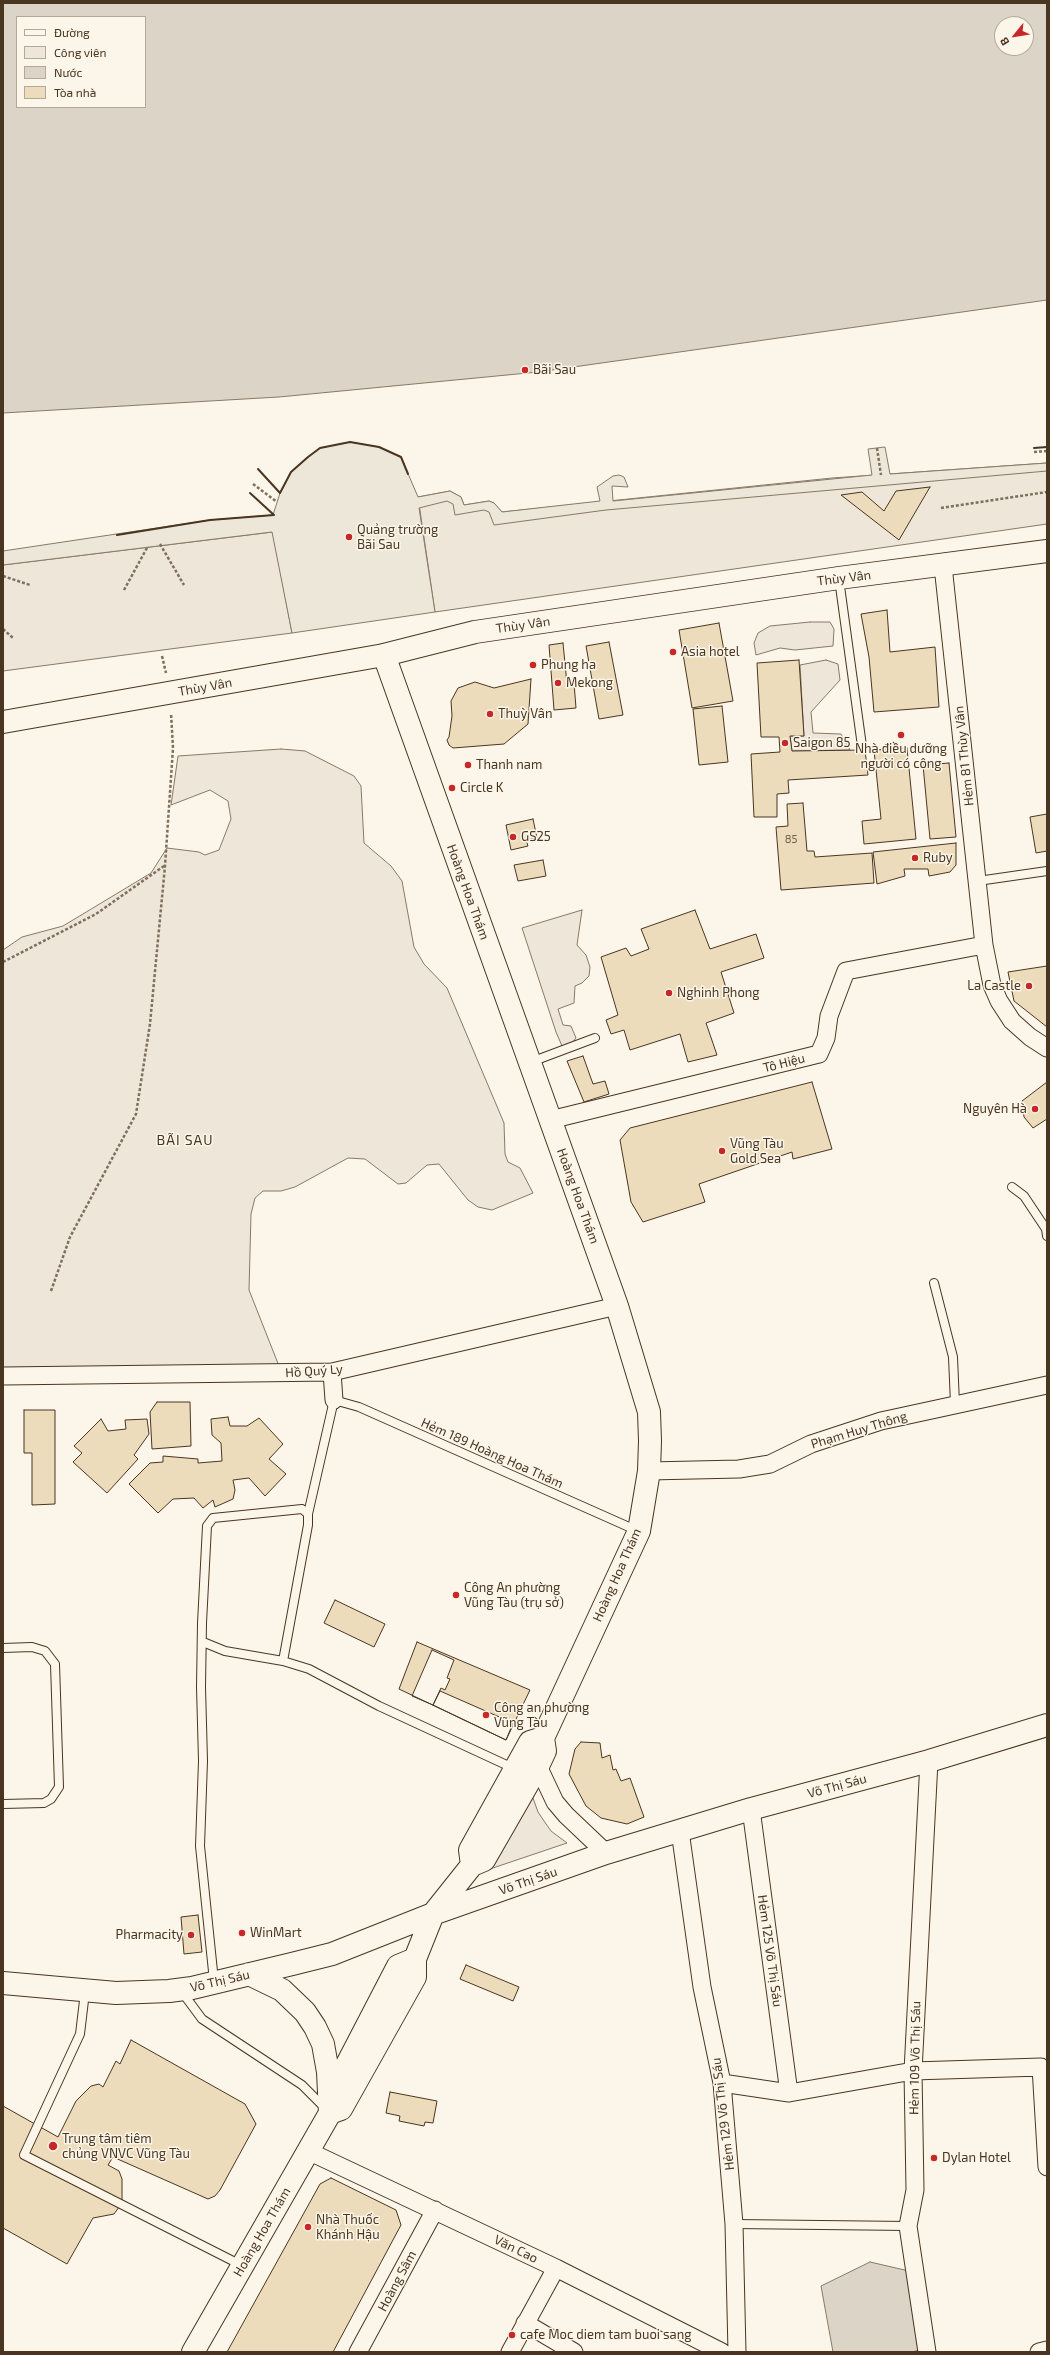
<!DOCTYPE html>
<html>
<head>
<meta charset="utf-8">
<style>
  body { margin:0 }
  #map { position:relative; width:1050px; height:2355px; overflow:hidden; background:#fbf6e9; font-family:"Exo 2",sans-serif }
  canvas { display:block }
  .frame { position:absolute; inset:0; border:4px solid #4a3520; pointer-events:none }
  .legend { position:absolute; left:16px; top:16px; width:130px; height:92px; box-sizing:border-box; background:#fbf6e9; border:1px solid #b4a999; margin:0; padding:5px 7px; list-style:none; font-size:12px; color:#4a3520 }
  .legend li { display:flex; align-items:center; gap:8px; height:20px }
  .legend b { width:20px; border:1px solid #b4a999 }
  .north { position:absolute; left:994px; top:16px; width:40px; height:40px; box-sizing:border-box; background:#fbf6e9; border:1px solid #b4a999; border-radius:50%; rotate:240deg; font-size:11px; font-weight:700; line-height:16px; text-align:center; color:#4a3520 }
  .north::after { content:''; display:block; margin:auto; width:14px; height:18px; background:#c62828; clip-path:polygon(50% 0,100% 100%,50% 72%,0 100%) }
</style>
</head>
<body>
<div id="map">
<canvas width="1050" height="2355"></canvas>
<div class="frame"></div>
<ul class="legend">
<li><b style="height:5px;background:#fbf6e9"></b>Đường</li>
<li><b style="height:11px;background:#ede6d9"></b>Công viên</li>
<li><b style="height:11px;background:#dcd4c6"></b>Nước</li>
<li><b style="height:11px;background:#ecdcbc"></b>Tòa nhà</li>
</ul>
<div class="north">B</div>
</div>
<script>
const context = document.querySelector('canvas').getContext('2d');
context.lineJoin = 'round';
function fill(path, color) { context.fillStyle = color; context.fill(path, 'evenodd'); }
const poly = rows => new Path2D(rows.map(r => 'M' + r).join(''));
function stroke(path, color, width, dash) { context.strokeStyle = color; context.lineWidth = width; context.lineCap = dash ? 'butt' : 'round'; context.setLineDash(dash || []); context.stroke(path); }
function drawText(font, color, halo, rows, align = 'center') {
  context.font = font + ' "Exo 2",sans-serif'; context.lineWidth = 3; context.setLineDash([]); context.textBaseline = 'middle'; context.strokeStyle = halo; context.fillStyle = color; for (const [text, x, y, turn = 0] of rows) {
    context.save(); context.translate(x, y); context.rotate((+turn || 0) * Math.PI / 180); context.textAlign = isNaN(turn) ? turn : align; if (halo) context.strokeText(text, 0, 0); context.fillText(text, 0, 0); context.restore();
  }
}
const green = poly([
  [1047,463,1047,524,435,612,418,497,450,491,461,497,464,505,489,501,494,503,502,512,832,478,1047,463],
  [273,532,292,633,3,671,3,565,273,532],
  [810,622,830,622,834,629,833,646,795,650,780,648,756,655,754,643,758,633,770,626,810,622],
  [826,660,838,664,840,680,811,712,813,733,841,734,850,750,792,751,790,736,804,736,800,665,826,660],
  [281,749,305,751,354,776,361,786,364,843,391,866,402,881,414,947,424,964,447,988,504,1123,505,1154,508,1162,520,1168,533,1193,492,1210,478,1207,468,1200,439,1164,427,1165,406,1183,398,1184,365,1159,348,1158,295,1187,281,1191,263,1191,255,1198,251,1214,249,1290,279,1366,3,1369,3,950,22,937,63,926,151,873,167,848,199,852,205,855,219,850,231,819,228,801,210,790,171,805,178,756,281,749],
  [582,910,577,945,586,955,590,967,589,976,582,983,575,986,574,1003,558,1009,563,1025,571,1026,576,1038,570,1045,562,1046,556,1032,522,928,582,910],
  [528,1784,538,1812,544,1821,551,1831,567,1843,478,1873,528,1784]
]);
const parking = poly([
  [350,442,379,447,401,457,418,497,450,491,461,497,464,505,489,501,494,503,502,512,600,501,597,487,613,476,619,475,624,477,628,487,612,486,613,501,872,475,868,449,885,447,890,474,1047,463,1047,471,606,510,494,525,489,512,484,510,455,515,453,504,447,501,419,508,435,612,292,633,272,532,3,565,3,551,210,520,273,515,280,493,291,472,308,457,320,448,350,442]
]);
const water = poly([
  [3,3,1047,3,1047,300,538,372,279,397,3,413,3,3],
  [17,17,145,17,145,107,17,107,17,17],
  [1002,24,1026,24,1026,48,1002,48,1002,24],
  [870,2262,909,2271,926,2348,912,2352,833,2352,821,2286,870,2262]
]);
const building = poly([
  [930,487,899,540,841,495,862,492,884,511,896,491,930,487],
  [887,610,890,652,935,647,939,707,874,712,869,657,861,614,887,610],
  [719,623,733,701,692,708,679,630,719,623],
  [609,642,623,715,599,719,586,646,609,642],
  [563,643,567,684,574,683,576,708,554,710,549,645,563,643],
  [799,660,804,736,790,736,792,751,865,750,868,775,788,780,789,793,777,794,777,817,754,817,751,754,780,752,779,737,761,737,757,663,799,660],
  [531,679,528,724,504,744,453,748,449,745,447,740,449,737,452,716,451,701,458,688,475,682,494,688,531,679],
  [722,706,728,762,699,765,693,709,722,706],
  [907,748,916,839,864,844,862,821,881,819,874,750,907,748],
  [949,763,956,837,930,839,923,765,949,763],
  [803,803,807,851,814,851,815,857,872,853,874,883,781,890,776,827,788,826,787,804,803,803],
  [1047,814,1047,851,1036,853,1030,817,1047,814],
  [533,819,537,838,526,840,528,846,511,850,506,825,533,819],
  [956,843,956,865,950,872,929,876,928,869,904,869,905,876,877,884,873,852,956,843],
  [543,860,546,876,518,881,514,865,543,860],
  [695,910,710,949,756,934,764,958,721,972,734,1013,706,1023,717,1055,688,1062,680,1034,630,1050,624,1030,611,1034,606,1020,618,1015,601,957,626,948,631,956,649,949,641,929,695,910],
  [1047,966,1047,1027,1014,1001,1008,972,1047,966],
  [583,1056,593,1084,605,1081,609,1094,584,1102,567,1061,583,1056],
  [812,1082,832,1149,793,1159,792,1152,699,1184,705,1202,643,1222,631,1202,620,1140,630,1128,812,1082],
  [1047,1082,1047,1119,1033,1128,1024,1117,1022,1101,1047,1082],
  [157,1402,190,1402,191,1446,152,1449,150,1412,157,1402],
  [24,1410,55,1410,55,1504,32,1505,32,1453,24,1453,24,1410],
  [228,1417,230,1426,247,1426,259,1418,283,1444,269,1459,286,1474,265,1496,249,1478,233,1480,235,1490,233,1499,215,1507,213,1500,203,1508,194,1498,173,1499,158,1513,129,1484,150,1463,163,1462,163,1456,198,1459,198,1463,222,1461,221,1443,212,1435,211,1419,228,1417],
  [101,1419,108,1431,126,1429,125,1420,147,1419,149,1434,134,1455,138,1459,107,1493,73,1462,82,1453,74,1446,101,1419],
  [335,1600,385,1624,374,1647,324,1623,335,1600],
  [417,1642,530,1690,506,1740,399,1689,417,1642],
  [432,1650,454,1660,447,1678,450,1679,445,1690,441,1688,433,1705,412,1696,432,1650],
  [440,1691,513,1723,506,1740,433,1705,440,1691],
  [581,1742,600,1743,602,1758,610,1755,613,1770,616,1769,621,1781,630,1778,644,1817,627,1824,601,1818,586,1806,569,1774,575,1749,581,1742],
  [198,1915,202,1952,184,1954,181,1917,198,1915],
  [466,1965,519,1987,513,2001,460,1979,466,1965],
  [131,2040,245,2104,256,2124,220,2190,215,2196,208,2199,113,2157,108,2165,119,2171,122,2179,122,2203,114,2214,93,2218,67,2264,3,2228,3,2106,58,2137,76,2101,91,2086,99,2084,103,2087,116,2061,120,2064,131,2040],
  [390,2092,437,2101,433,2123,425,2122,424,2126,399,2121,400,2116,386,2113,390,2092],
  [331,2178,396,2210,401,2225,333,2352,227,2352,320,2184,331,2178]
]);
const path = poly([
  [877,448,881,475],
  [1034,452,1047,451],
  [253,484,277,502],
  [941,508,1047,492],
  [160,544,184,585],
  [3,576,30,585],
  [124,590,148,546],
  [3,629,13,638],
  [162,656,166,673],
  [3,962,96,914,164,866],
  [51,1291,70,1237,136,1114,150,1024,165,866,173,748,171,713]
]);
const lane = poly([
  [839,579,862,746],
  [978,881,1047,871],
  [531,1062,595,1038],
  [1012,1187,1024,1196,1046,1229,1047,1236],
  [934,1283,953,1357,955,1404],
  [308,1514,334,1400,359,1407,638,1531],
  [203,1642,225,1651,283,1661,309,1669,379,1706,513,1768],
  [3,1648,32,1647,45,1651,55,1664,59,1787,51,1799,44,1803,3,1804],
  [214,1981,200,1846,203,1761,201,1687,202,1623,207,1526,213,1518,302,1509,308,1514,308,1525,283,1661],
  [85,1992,80,2034,24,2155,241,2265],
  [182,1992,202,2019,302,2085,326,2109],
  [734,2224,908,2226]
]);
const street = poly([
  [943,566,984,945,992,985,999,1001,1012,1021,1030,1037,1047,1048],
  [550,1120,819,1054,826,1038,829,1016,846,971,984,945],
  [332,1372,334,1400],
  [3,1376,332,1372,617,1306],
  [649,1471,739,1469,770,1464,811,1444,881,1421,1047,1385],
  [538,1766,555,1802,566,1815,606,1853],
  [751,1809,789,2093],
  [680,1831,702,1987,722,2083,734,2224,737,2352],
  [722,2083,789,2093,913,2071,1041,2067,1047,2167],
  [308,2151,556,2268,722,2352],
  [525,2323,574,2352],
  [358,2352,435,2210],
  [510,2352,556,2268],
  [927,2352,908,2226,915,2190,913,2071,929,1761],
  [1039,2352,1047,2350]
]);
const secondary = poly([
  [472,1865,470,1850,530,1742,543,1738],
  [3,1983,116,1993,169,1991,192,1988,292,1964,332,1954,433,1914,606,1853,751,1809,929,1761,1047,1725],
  [330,2097,398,1966,415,1959],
  [330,2113,341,2109,415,1977,415,1959,433,1914,472,1865,484,1860,538,1766,545,1751,543,1738,639,1531,649,1471,650,1441,649,1412,617,1306,384,655],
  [193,2352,330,2113,328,2072,323,2044,315,2027,305,2012,282,1990,249,1974]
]);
const primary = poly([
  [3,722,384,655,475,632,839,578,1047,551]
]);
const wall = poly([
  [1034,448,1047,447],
  [258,469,280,493,291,472,308,457,320,448,350,442,379,447,401,457,408,474],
  [117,535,210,520,274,515,250,493]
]);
const markers = [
  [525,370,4,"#c62828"],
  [349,537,4,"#c62828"],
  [673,652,4,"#c62828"],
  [533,665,4,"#c62828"],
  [558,683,4,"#c62828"],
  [490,714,4,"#c62828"],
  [901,735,4,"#c62828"],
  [785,743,4,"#c62828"],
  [468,765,4,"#c62828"],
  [452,788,4,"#c62828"],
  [513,837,4,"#c62828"],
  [915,858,4,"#c62828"],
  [1029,986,4,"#c62828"],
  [669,993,4,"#c62828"],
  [1035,1109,4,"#c62828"],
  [722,1151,4,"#c62828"],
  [456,1595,4,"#c62828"],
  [486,1715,4,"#c62828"],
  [242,1933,4,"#c62828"],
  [191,1935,4,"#c62828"],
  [53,2146,5,"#c62828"],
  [934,2158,4,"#c62828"],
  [308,2227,4,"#c62828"],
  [512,2335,4,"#c62828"]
];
const numberNames = [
  ["85",791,839]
];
const poiNames = [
  ["Bãi Sau",533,370],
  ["Quảng trường",357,530],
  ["Bãi Sau",357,545],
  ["Asia hotel",681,652],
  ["Phung ha",541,665],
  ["Mekong",566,683],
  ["Thuỳ Vân",498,714],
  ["Saigon 85",793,743],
  ["Nhà điều dưỡng",901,749,"center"],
  ["người có công",901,764,"center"],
  ["Thanh nam",476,765],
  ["Circle K",460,788],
  ["GS25",521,837],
  ["Ruby",923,858],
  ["La Castle",1021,986,"right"],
  ["Nghinh Phong",677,993],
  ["Nguyên Hà",1027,1109,"right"],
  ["Vũng Tàu",730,1144],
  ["Gold Sea",730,1159],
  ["Công An phường",464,1588],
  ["Vũng Tàu (trụ sở)",464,1603],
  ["Công an phường",494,1708],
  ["Vũng Tàu",494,1723],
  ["WinMart",250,1933],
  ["Pharmacity",183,1935,"right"],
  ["Trung tâm tiêm",62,2139],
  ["chủng VNVC Vũng Tàu",62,2154],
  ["Dylan Hotel",942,2158],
  ["Nhà Thuốc",316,2220],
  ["Khánh Hậu",316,2235],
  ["cafe Moc diem tam buoi sang",520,2335]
];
const streetNames = [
  ["Thùy Vân",844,578,-7],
  ["Thùy Vân",523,625,-8],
  ["Thùy Vân",205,687,-10],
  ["Hẻm 81 Thùy Vân",964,756,-96],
  ["Hoàng Hoa Thám",468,892,70],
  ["Tô Hiệu",784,1063,-14],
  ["Hoàng Hoa Thám",578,1196,70],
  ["Hồ Quý Ly",314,1371,-4],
  ["Phạm Huy Thông",859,1430,-17],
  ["Hẻm 189 Hoàng Hoa Thám",492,1453,24],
  ["Hoàng Hoa Thám",617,1575,-66],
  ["Võ Thị Sáu",837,1786,-15],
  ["Võ Thị Sáu",528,1881,-19],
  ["Hẻm 125 Võ Thị Sáu",770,1951,82],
  ["Võ Thị Sáu",220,1981,-13],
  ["Hẻm 109 Võ Thị Sáu",915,2058,-89],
  ["Hẻm 129 Võ Thị Sáu",723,2114,-97],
  ["Hoàng Hoa Thám",262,2232,-60],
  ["Văn Cao",516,2249,26],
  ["Hoàng Sâm",397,2281,-62]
];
const neighbourhoodNames = [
  ["BÃI SAU",185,1140]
];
fill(green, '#ede6d9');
stroke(green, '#887966', 1);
fill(parking, '#ede7d9');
stroke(parking, '#887966', 1);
fill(water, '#dcd4c6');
stroke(water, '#887966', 1);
fill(building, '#ecdcbc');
stroke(building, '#4a3520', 1);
stroke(lane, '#4a3520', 10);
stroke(street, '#4a3520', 19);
stroke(secondary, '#4a3520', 24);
stroke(primary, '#4a3520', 24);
stroke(path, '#7f6f5c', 2.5, [3, 2]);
stroke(lane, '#fbf6e9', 8);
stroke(street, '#fbf6e9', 17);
stroke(secondary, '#fbf6e9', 22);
stroke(primary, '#fbf6e9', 22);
stroke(wall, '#4a3520', 2);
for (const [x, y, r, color] of markers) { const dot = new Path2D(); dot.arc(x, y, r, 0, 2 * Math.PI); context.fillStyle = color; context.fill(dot); stroke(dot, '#fbf6e9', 1.5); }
drawText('11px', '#725f47', null, numberNames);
drawText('13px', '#4a3520', '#fbf6e9', poiNames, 'left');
drawText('13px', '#4a3520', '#fbf6e9', streetNames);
context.letterSpacing = '1px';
drawText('14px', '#4a3520', '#fbf6e9', neighbourhoodNames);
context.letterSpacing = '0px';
</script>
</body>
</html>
